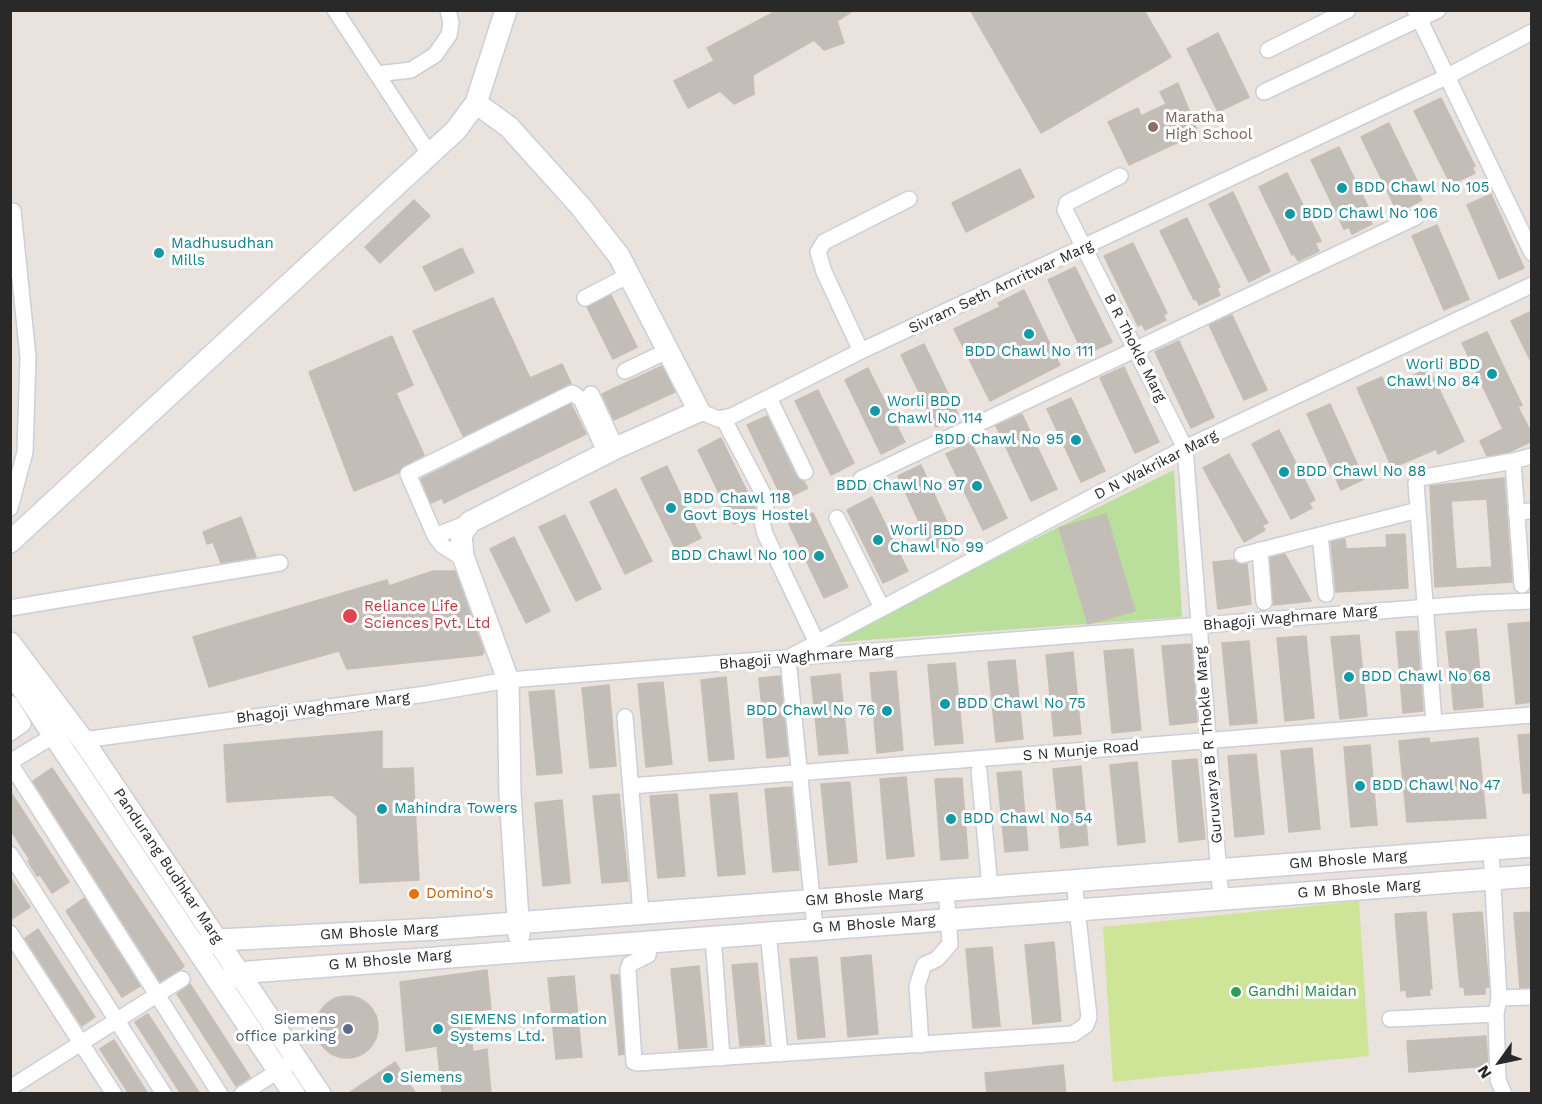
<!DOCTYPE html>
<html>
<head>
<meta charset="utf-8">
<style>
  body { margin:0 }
  #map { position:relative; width:1542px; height:1104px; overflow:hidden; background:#eae2dc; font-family:"Work Sans",sans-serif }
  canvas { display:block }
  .frame { position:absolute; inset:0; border:12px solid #292929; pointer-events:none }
  .north { position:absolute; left:1470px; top:1032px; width:60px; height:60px; -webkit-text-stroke:4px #fff; paint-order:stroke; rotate:237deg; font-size:16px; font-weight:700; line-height:24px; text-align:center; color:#292929 }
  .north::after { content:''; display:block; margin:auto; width:21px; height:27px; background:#292929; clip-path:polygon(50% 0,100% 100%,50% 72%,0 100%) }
</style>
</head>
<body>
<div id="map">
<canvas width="1542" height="1104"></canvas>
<div class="frame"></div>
<div class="north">N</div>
</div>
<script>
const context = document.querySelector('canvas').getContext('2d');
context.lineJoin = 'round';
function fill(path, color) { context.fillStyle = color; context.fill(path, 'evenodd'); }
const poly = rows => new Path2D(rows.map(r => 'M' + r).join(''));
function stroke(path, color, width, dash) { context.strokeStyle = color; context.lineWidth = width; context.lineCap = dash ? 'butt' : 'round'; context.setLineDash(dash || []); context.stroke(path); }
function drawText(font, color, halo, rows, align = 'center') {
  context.font = font + ' "Work Sans",sans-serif'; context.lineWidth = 6; context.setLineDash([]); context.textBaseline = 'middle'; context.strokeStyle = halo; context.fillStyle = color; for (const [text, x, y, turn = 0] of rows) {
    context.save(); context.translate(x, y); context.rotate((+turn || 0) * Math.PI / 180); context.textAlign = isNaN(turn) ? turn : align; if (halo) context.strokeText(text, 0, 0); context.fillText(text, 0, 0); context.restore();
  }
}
const green = poly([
  [1174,470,1182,617,839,642,842,634]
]);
const pitch = poly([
  [1359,901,1369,1056,1113,1082,1103,927]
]);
const building = poly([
  [778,10,854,10,837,21,844,43,824,50,814,40,753,75,754,94,734,104,720,91,688,108,674,81,714,61,707,48,778,10],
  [970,10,1144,10,1171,57,1041,133,970,10],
  [1218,33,1249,97,1218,112,1187,49,1218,33],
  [1178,83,1198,133,1129,165,1108,122,1138,108,1141,116,1166,104,1160,92,1178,83],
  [1441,98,1475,166,1472,167,1475,173,1454,183,1451,178,1448,179,1414,111,1441,98],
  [1389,123,1423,193,1419,194,1422,200,1401,211,1398,203,1394,205,1361,137,1389,123],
  [1339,147,1372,215,1369,217,1372,224,1352,234,1349,227,1344,229,1311,160,1339,147],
  [1020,169,1034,197,966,232,952,203,1020,169],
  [1287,173,1321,241,1315,243,1319,251,1298,261,1294,254,1292,255,1259,187,1287,173],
  [1233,192,1270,271,1249,282,1209,204,1233,192],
  [1491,194,1524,268,1499,279,1467,205,1491,194],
  [414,200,430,216,380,263,365,247,414,200],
  [1187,218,1220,287,1217,288,1220,295,1199,305,1196,299,1194,300,1160,231,1187,218],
  [1437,225,1469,299,1444,310,1412,236,1437,225],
  [1133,243,1167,313,1163,315,1166,320,1145,330,1142,324,1138,326,1104,256,1133,243],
  [462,248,474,272,435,291,423,267,462,248],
  [1075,267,1112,342,1084,355,1048,280,1075,267],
  [1024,290,1060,365,990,401,954,329,1000,307,998,303,1024,290],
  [611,295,637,347,613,359,587,307,611,295],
  [493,298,530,378,562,364,571,383,463,436,413,331,493,298],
  [1532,311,1532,364,1511,321,1532,311],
  [1232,315,1267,390,1244,400,1209,325,1232,315],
  [1487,332,1522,405,1518,407,1532,434,1532,441,1509,452,1487,456,1480,441,1503,429,1462,343,1487,332],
  [392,336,413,385,396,393,424,455,403,466,398,473,354,491,309,372,392,336],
  [1179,341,1214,417,1191,428,1155,352,1179,341],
  [924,344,959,416,936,427,901,355,924,344],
  [662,366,675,392,614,420,602,394,662,366],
  [1124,367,1159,442,1135,453,1100,378,1124,367],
  [868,368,905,442,881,454,845,380,868,368],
  [1429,368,1464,441,1438,454,1436,449,1392,468,1357,388,1382,377,1387,388,1429,368],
  [818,390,854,463,831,475,795,401,818,390],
  [1071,398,1105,471,1081,482,1047,409,1071,398],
  [571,404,586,434,444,503,442,498,431,503,421,479,571,404],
  [1330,404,1364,479,1341,490,1307,414,1330,404],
  [1022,414,1057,489,1031,501,996,426,1022,414],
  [767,416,796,476,804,482,808,488,783,500,747,425,767,416],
  [1279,430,1315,500,1309,503,1312,508,1291,519,1252,444,1279,430],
  [721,438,755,508,754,514,734,524,698,450,721,438],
  [971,442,1007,518,983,530,946,454,971,442],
  [1229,454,1268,523,1262,525,1265,530,1244,542,1203,468,1229,454],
  [921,465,955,540,932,550,898,476,921,465],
  [667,466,701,538,676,550,641,478,667,466],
  [1504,478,1512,582,1435,587,1430,486,1504,478],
  [1487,499,1492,567,1456,569,1451,501,1487,499],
  [616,489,652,561,625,574,590,502,616,489],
  [872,497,908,571,883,583,847,510,872,497],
  [813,513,848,587,824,598,789,524,813,513],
  [1106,514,1135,611,1088,624,1059,528,1106,514],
  [565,515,601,589,576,601,539,527,565,515],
  [241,517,256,557,221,563,213,542,207,544,203,532,241,517],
  [1405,534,1408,588,1336,592,1331,542,1345,539,1346,549,1387,547,1386,535,1405,534],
  [514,537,550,611,526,623,490,549,514,537],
  [1285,554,1311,601,1273,605,1270,558,1285,554],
  [1234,560,1239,564,1247,564,1251,604,1218,609,1213,562,1234,560],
  [433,571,455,571,484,652,482,655,347,669,339,651,209,687,193,637,387,580,389,586,433,571],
  [1532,622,1532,702,1516,704,1508,624,1532,622],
  [1476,629,1483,707,1454,710,1446,632,1476,629],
  [1417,631,1423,711,1403,713,1396,632,1417,631],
  [1359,635,1367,716,1340,719,1331,637,1359,635],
  [1306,636,1314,718,1285,721,1277,638,1306,636],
  [1249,641,1257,723,1230,725,1222,643,1249,641],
  [1191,644,1197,722,1170,725,1162,646,1191,644],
  [1133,649,1141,730,1112,733,1104,651,1133,649],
  [1073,652,1081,734,1054,736,1046,655,1073,652],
  [1015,660,1023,739,996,742,988,662,1015,660],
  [955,663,963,743,935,745,928,665,955,663],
  [896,671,903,750,877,753,870,673,896,671],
  [840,674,848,753,819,755,811,677,840,674],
  [780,676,788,756,767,758,759,678,780,676],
  [726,677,734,759,709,761,701,680,726,677],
  [663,682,672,764,646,767,638,684,663,682],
  [609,685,616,766,590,768,582,688,609,685],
  [554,690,562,773,537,775,529,692,554,690],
  [382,731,382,769,413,768,419,880,360,883,357,816,332,795,227,802,224,745,382,731],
  [1532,734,1532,793,1523,793,1518,735,1532,734],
  [1429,738,1430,743,1478,738,1486,818,1407,822,1399,741,1429,738],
  [1370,745,1377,825,1351,827,1344,747,1370,745],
  [1312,748,1320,829,1289,832,1281,751,1312,748],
  [1256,754,1264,834,1235,837,1228,756,1256,754],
  [1197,759,1205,839,1179,842,1172,761,1197,759],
  [1137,762,1145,842,1118,845,1110,765,1137,762],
  [1081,766,1088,845,1061,848,1053,769,1081,766],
  [52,768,184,966,180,970,160,981,33,781,52,768],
  [1021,771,1028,850,1005,852,997,773,1021,771],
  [906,777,914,856,887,859,880,779,906,777],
  [962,778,968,858,941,860,935,779,962,778],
  [850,782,857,862,829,865,821,784,850,782],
  [791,787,799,870,773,872,765,789,791,787],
  [10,791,69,882,52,893,40,875,37,876,28,861,30,860,10,829,10,791],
  [737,793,745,874,718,876,710,795,737,793],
  [619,794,628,881,602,883,593,796,619,794],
  [677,794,685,876,658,878,650,796,677,794],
  [562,800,570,883,543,886,535,803,562,800],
  [10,877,30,907,10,920,10,877],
  [84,898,140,986,122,997,66,911,84,898],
  [1426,912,1432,989,1429,989,1430,995,1407,997,1406,990,1401,991,1395,914,1426,912],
  [1482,912,1489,987,1485,987,1485,994,1465,995,1464,987,1460,987,1453,914,1482,912],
  [1532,912,1532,987,1520,988,1514,913,1532,912],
  [38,929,95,1017,82,1026,25,938,38,929],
  [1054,942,1061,1021,1033,1024,1025,945,1054,942],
  [992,947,1000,1026,973,1028,966,949,992,947],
  [871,955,878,1034,848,1037,841,958,871,955],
  [817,957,825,1037,798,1039,790,959,817,957],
  [757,963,765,1044,740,1046,732,965,757,963],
  [699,966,707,1047,679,1049,671,969,699,966],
  [487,970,491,1009,469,1012,473,1052,487,1049,491,1094,442,1094,437,1046,406,1051,400,982,487,970],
  [611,975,619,975,624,1054,619,1055,611,975],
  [574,976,582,1057,556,1059,548,978,574,976],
  [190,984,250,1077,236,1086,177,994,190,984],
  '316 1027a31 31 0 1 1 62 0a31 31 0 1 1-62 0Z',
  [148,1014,200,1094,181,1094,135,1022,148,1014],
  [1486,1036,1488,1066,1409,1072,1407,1041,1486,1036],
  [114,1040,148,1094,129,1094,100,1049,114,1040],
  [395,1062,416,1094,347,1094,395,1062],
  [1063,1065,1066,1094,987,1094,985,1073,1063,1065]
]);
const street = poly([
  [335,10,430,155],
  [1415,10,1532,253],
  [1268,50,1348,10],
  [377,74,411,70,435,55,449,35,451,23,448,10],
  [1264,92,1438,10],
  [1120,176,1067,203,1065,210,1185,448,1221,899],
  [585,298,629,275],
  [861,351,824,272,818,252,824,242,909,199],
  [625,371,667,351],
  [591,394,616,448],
  [769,398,805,472],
  [699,411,718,419,732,416,861,351,1446,77,1532,32],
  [723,418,767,501,762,522,765,534,817,643],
  [1513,461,1532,456],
  [861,479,1416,217],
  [10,508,25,452,28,357,13,211],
  [1516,512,1532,511],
  [837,518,882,608],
  [1320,535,1326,594],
  [435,536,470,522],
  [1260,550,1264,602],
  [1242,555,1418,510],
  [465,560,443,546,435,536,408,474,572,393,581,399,602,445],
  [10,608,280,563],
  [10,703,23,724,10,733],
  [625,717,641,914],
  [1434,723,1416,483,1420,478,1513,461,1522,585],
  [83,740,426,694,508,680,1480,603,1532,601],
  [10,762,53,736],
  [10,763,220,1094],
  [979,771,990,887],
  [631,786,1532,715],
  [1491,849,1499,998,1496,1014,1498,1080,1504,1094],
  [10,854,164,1094],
  [815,928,788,658,1185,448,1532,285],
  [768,932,780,1054],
  [10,933,114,1094],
  [713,936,722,1058],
  [650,940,648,955,630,964,628,970,634,1062,637,1063,1073,1034,1086,1025,1089,1017,1074,881],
  [1499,998,1532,997],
  [1390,1019,1496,1014],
  [921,1045,917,986,924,965,937,959,950,944,946,890],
  [10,1088,182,979],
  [242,1094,286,1066]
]);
const secondary = poly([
  [476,103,509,127,581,207,619,256,699,411,616,448,470,522,461,535,463,556,508,680,510,794,519,935],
  [10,542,456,130,476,103,506,10],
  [10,643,83,740,320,1094],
  [10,670,294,1094],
  [197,948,219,940,436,929,1532,846],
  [219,982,249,972,1532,876]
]);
const markers = [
  [1153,127,6,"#8d6e63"],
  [1342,188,6,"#0f9aa8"],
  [1290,214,6,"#0f9aa8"],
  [159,253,6,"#0f9aa8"],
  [1029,334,6,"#0f9aa8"],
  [1492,374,6,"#0f9aa8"],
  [875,411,6,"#0f9aa8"],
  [1076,440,6,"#0f9aa8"],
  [1284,472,6,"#0f9aa8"],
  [977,486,6,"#0f9aa8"],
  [671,508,6,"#0f9aa8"],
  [878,540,6,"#0f9aa8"],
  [819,556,6,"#0f9aa8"],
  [350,616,8,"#e0444e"],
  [1349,677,6,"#0f9aa8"],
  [945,704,6,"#0f9aa8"],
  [887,711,6,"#0f9aa8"],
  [1360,786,6,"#0f9aa8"],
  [382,809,6,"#0f9aa8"],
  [951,819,6,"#0f9aa8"],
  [414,894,6,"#e8710a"],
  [1236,992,6,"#2e9e5b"],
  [348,1029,6,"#5c6f8a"],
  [438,1029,6,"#0f9aa8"],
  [388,1078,6,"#0f9aa8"]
];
const educationNames = [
  ["Maratha",1165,118],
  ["High School",1165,135]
];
const cultureNames = [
  ["BDD Chawl No 105",1354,188],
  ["BDD Chawl No 106",1302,214],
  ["Madhusudhan",171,244],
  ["Mills",171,261],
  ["BDD Chawl No 111",1029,352,"center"],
  ["Worli BDD",1480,365,"right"],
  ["Chawl No 84",1480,382,"right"],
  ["Worli BDD",887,402],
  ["Chawl No 114",887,419],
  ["BDD Chawl No 95",1064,440,"right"],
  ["BDD Chawl No 88",1296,472],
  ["BDD Chawl No 97",965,486,"right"],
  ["BDD Chawl 118",683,499],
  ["Govt Boys Hostel",683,516],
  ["Worli BDD",890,531],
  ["Chawl No 99",890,548],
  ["BDD Chawl No 100",807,556,"right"],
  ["BDD Chawl No 68",1361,677],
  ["BDD Chawl No 75",957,704],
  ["BDD Chawl No 76",875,711,"right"],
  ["BDD Chawl No 47",1372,786],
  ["Mahindra Towers",394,809],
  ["BDD Chawl No 54",963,819],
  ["SIEMENS Information",450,1020],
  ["Systems Ltd.",450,1037],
  ["Siemens",400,1078]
];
const streetNames = [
  ["Sivram Seth Amritwar Marg",1001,287,-25],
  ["B R Thokle Marg",1135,348,63],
  ["D N Wakrikar Marg",1156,465,-27],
  ["Bhagoji Waghmare Marg",1290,618,-5],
  ["Bhagoji Waghmare Marg",806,657,-5],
  ["Bhagoji Waghmare Marg",323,708,-7],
  ["Guruvarya B R Thokle Marg",1209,745,-95],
  ["S N Munje Road",1081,751,-5],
  ["GM Bhosle Marg",1348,860,-4],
  ["Pandurang Budhkar Marg",168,866,56],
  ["G M Bhosle Marg",1359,889,-4],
  ["GM Bhosle Marg",864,897,-4],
  ["G M Bhosle Marg",874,924,-4],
  ["GM Bhosle Marg",379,932,-3],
  ["G M Bhosle Marg",390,960,-5]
];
const healthNames = [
  ["Reliance Life",364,607],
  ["Sciences Pvt. Ltd",364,624]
];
const foodNames = [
  ["Domino's",426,894]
];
const leisureNames = [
  ["Gandhi Maidan",1248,992]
];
const serviceNames = [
  ["Siemens",336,1020],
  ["office parking",336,1037]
];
fill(green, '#bade9b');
fill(pitch, '#cee597');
fill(building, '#c3bdb7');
stroke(building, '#c6beb5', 1.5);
stroke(street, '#cacfda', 18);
stroke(secondary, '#cacfda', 24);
stroke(street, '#fff', 15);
stroke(secondary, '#fff', 21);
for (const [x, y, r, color] of markers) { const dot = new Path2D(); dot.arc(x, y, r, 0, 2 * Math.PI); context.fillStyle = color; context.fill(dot); stroke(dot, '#fff', 2); }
drawText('15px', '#785e54', '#fff', educationNames, 'left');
drawText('15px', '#0d838f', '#fff', cultureNames, 'left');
drawText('15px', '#292929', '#fff', streetNames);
drawText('15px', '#be3a42', '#fff', healthNames, 'left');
drawText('15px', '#c56008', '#fff', foodNames, 'left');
drawText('15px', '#27864d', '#fff', leisureNames, 'left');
drawText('15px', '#4e5e75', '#fff', serviceNames, 'right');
</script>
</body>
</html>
